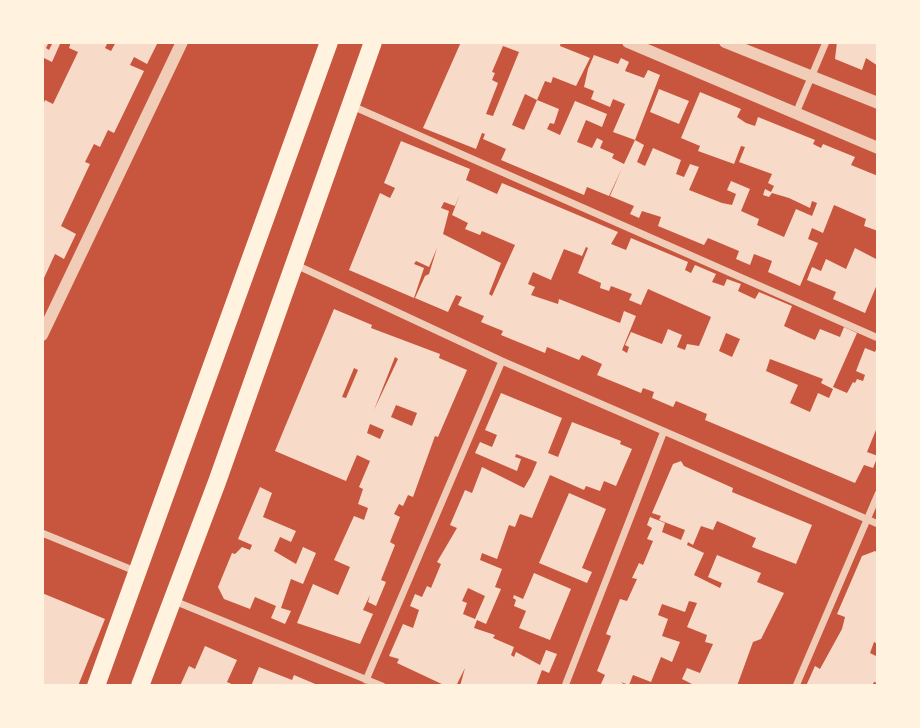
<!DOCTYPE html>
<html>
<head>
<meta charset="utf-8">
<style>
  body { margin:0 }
  #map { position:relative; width:920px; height:728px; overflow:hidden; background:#c8553d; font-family:"IBM Plex Sans",sans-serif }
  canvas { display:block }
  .frame { position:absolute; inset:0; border:44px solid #fff3e0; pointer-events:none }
</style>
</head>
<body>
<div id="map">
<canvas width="920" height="728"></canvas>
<div class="frame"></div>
</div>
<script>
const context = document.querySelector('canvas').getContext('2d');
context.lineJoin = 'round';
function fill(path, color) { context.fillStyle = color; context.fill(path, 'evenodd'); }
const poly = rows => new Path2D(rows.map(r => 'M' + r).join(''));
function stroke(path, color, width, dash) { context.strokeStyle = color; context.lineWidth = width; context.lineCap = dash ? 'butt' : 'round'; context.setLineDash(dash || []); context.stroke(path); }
const building = poly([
  [42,42,49,42,46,48,49,50,53,42,60,44,52,62,42,57],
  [71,42,108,42,105,48,111,51,116,42,158,42,147,64,134,57,130,65,144,71,114,133,108,130,100,147,94,144,85,162,90,164,61,226,76,234,64,259,55,254,44,278,42,108,45,100,53,104,78,52,69,48],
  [461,42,561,42,560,46,590,58,576,86,553,77,551,83,545,81,537,100,525,94,512,125,524,130,537,100,559,109,554,124,550,123,547,129,560,135,575,101,607,114,602,127,586,120,577,142,592,148,597,138,603,141,600,148,614,154,612,158,624,164,635,140,613,132,625,104,613,99,610,107,591,99,594,91,584,87,588,69,594,55,618,64,621,58,629,62,625,71,644,78,648,70,660,75,635,140,644,145,637,162,645,166,653,148,681,160,676,174,684,177,690,164,699,167,689,190,722,203,732,205,736,194,727,190,731,181,750,189,741,211,759,219,757,225,784,237,796,209,812,216,817,203,812,201,810,208,789,198,772,193,769,197,763,195,765,189,771,192,774,186,768,183,772,174,739,162,745,147,741,146,734,164,698,151,700,146,681,138,700,92,741,109,737,117,746,123,755,126,758,117,815,140,813,144,821,148,823,144,855,157,851,165,878,176,878,231,864,226,866,219,834,205,823,233,812,228,808,239,818,243,800,286,768,272,772,261,754,254,750,265,736,259,739,251,708,238,704,245,658,226,661,217,642,211,639,218,630,214,634,206,610,196,622,168,609,196,587,187,584,195,501,160,506,149,483,139,485,134,482,133,476,149,423,128],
  [503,46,519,52,493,116,486,114,498,83,492,80,495,73,492,72],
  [837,42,878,42,878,66,866,58,862,70,835,59],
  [659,89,689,101,679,124,650,112],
  [401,141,470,169,466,180,497,194,502,183,618,232,611,244,626,250,631,238,688,262,685,270,691,273,695,265,716,274,712,282,724,286,727,279,741,284,738,291,755,299,759,292,792,306,784,326,799,333,815,340,820,329,840,337,844,327,857,333,833,387,847,393,853,382,855,383,857,379,863,381,865,375,856,371,865,348,875,352,878,345,878,425,867,452,878,456,873,468,864,465,855,483,705,420,707,414,676,401,673,407,652,398,654,392,643,388,641,393,597,375,602,364,582,355,579,360,547,347,545,353,501,335,503,331,481,322,484,316,458,305,462,297,456,295,448,312,415,298,425,276,429,274,437,248,429,267,416,261,414,264,424,268,414,298,349,270,380,193,390,198,395,188,384,183],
  [460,194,452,215,468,223,465,229,480,235,482,231,515,245,492,296,489,294,501,263,443,234,449,211,441,208,444,202,455,206],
  [586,247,588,248,578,273,601,283,600,288,609,291,611,286,632,294,629,300,641,305,648,289,711,317,699,346,687,344,685,350,677,347,682,335,668,329,662,344,631,332,625,345,629,347,627,353,622,350,636,316,624,311,620,323,559,299,558,304,531,295,535,287,528,284,533,272,551,280,564,249,582,256],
  [726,333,740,339,732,357,719,351],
  [770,359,823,379,821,383,833,389,829,398,818,393,810,412,790,403,798,385,766,371],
  [855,248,878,260,878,282,865,313,833,299,836,292,807,280,812,267,821,271,826,259,846,269],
  [334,309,372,325,371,328,440,354,439,358,467,370,438,437,435,436,413,497,408,495,403,506,399,504,394,514,400,517,390,542,395,545,381,580,386,582,376,606,368,602,370,595,363,610,373,614,360,644,297,623,313,584,338,595,350,567,334,560,354,516,364,520,368,508,358,504,363,489,359,487,370,461,357,455,346,481,275,451],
  [395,357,398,359,374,410],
  [354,368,358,370,346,398,342,397],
  [396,405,417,413,412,426,391,417],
  [370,424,384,430,380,439,367,433],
  [501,393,562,418,548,453,558,457,572,422,621,441,620,444,632,449,616,486,604,481,600,491,586,486,584,490,550,475,532,518,520,514,515,527,509,525,497,559,482,553,480,560,502,569,495,587,501,589,486,624,477,620,474,628,495,635,493,638,514,647,511,655,514,657,516,652,540,665,546,650,557,654,549,673,542,670,536,686,460,686,465,668,456,686,446,686,397,663,399,659,389,656,403,624,413,628,419,610,410,606,415,594,422,597,427,586,431,588,441,564,437,562,457,528,450,525,465,490,472,493,482,467,524,488,531,476,537,462,516,454,515,457,521,459,517,471,475,453,480,442,492,447,497,435,485,430],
  [468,588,485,596,475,619,463,614,467,603,462,601],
  [681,461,684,466,733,488,732,492,812,525,796,564,752,547,756,538,717,521,713,530,701,526,693,545,688,542,687,545,704,553,694,575,720,588,722,583,708,577,717,555,761,573,757,582,784,593,761,639,753,642,737,686,696,686,682,679,687,668,700,673,713,644,705,642,707,635,687,627,697,603,689,601,685,612,662,604,658,615,668,619,662,636,680,642,672,662,661,657,651,682,633,675,629,685,621,682,626,686,600,686,605,675,597,671,611,636,606,634,620,599,627,601,637,579,632,578,639,563,643,565,653,541,647,539,652,528,647,525,650,517,665,523,662,532,681,540,685,530,659,520,661,516,652,513,673,464],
  [260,487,272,493,263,517,296,531,291,542,280,537,274,551,296,564,303,547,316,553,303,584,291,579,281,608,291,611,285,624,271,618,276,606,255,597,250,609,224,599,218,587,232,553,235,554,242,547,250,550,252,545,238,539],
  [569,493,606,509,582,568,592,572,587,583,539,563],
  [875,551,878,553,878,644,874,642,870,653,878,657,878,683,874,682,872,686,806,686,815,666,820,669,842,629,845,617,837,614,862,556],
  [534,573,571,589,550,640,519,628,526,611,514,606,516,600,513,598,514,595,523,599],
  [42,593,105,619,78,686,42,686],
  [205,646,237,660,227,682,236,686,180,686,189,666,195,669],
  [259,667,292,680,294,675,320,686,251,686]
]);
const minor = poly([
  [350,105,878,338],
  [796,113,826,42],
  [294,264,502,361,878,524],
  [42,533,135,571],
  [172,600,382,686],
  [366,680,502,361],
  [565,686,664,431],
  [796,686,878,494]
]);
const tertiary = poly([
  [628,42,878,148],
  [725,42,878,103],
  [42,335,182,42]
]);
const primary = poly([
  [96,686,329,42],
  [140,686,217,482,373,42]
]);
fill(building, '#f7dbc8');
stroke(minor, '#f1ccb7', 7);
stroke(tertiary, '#f1ccb7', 12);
stroke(primary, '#fff3e0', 18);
</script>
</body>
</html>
